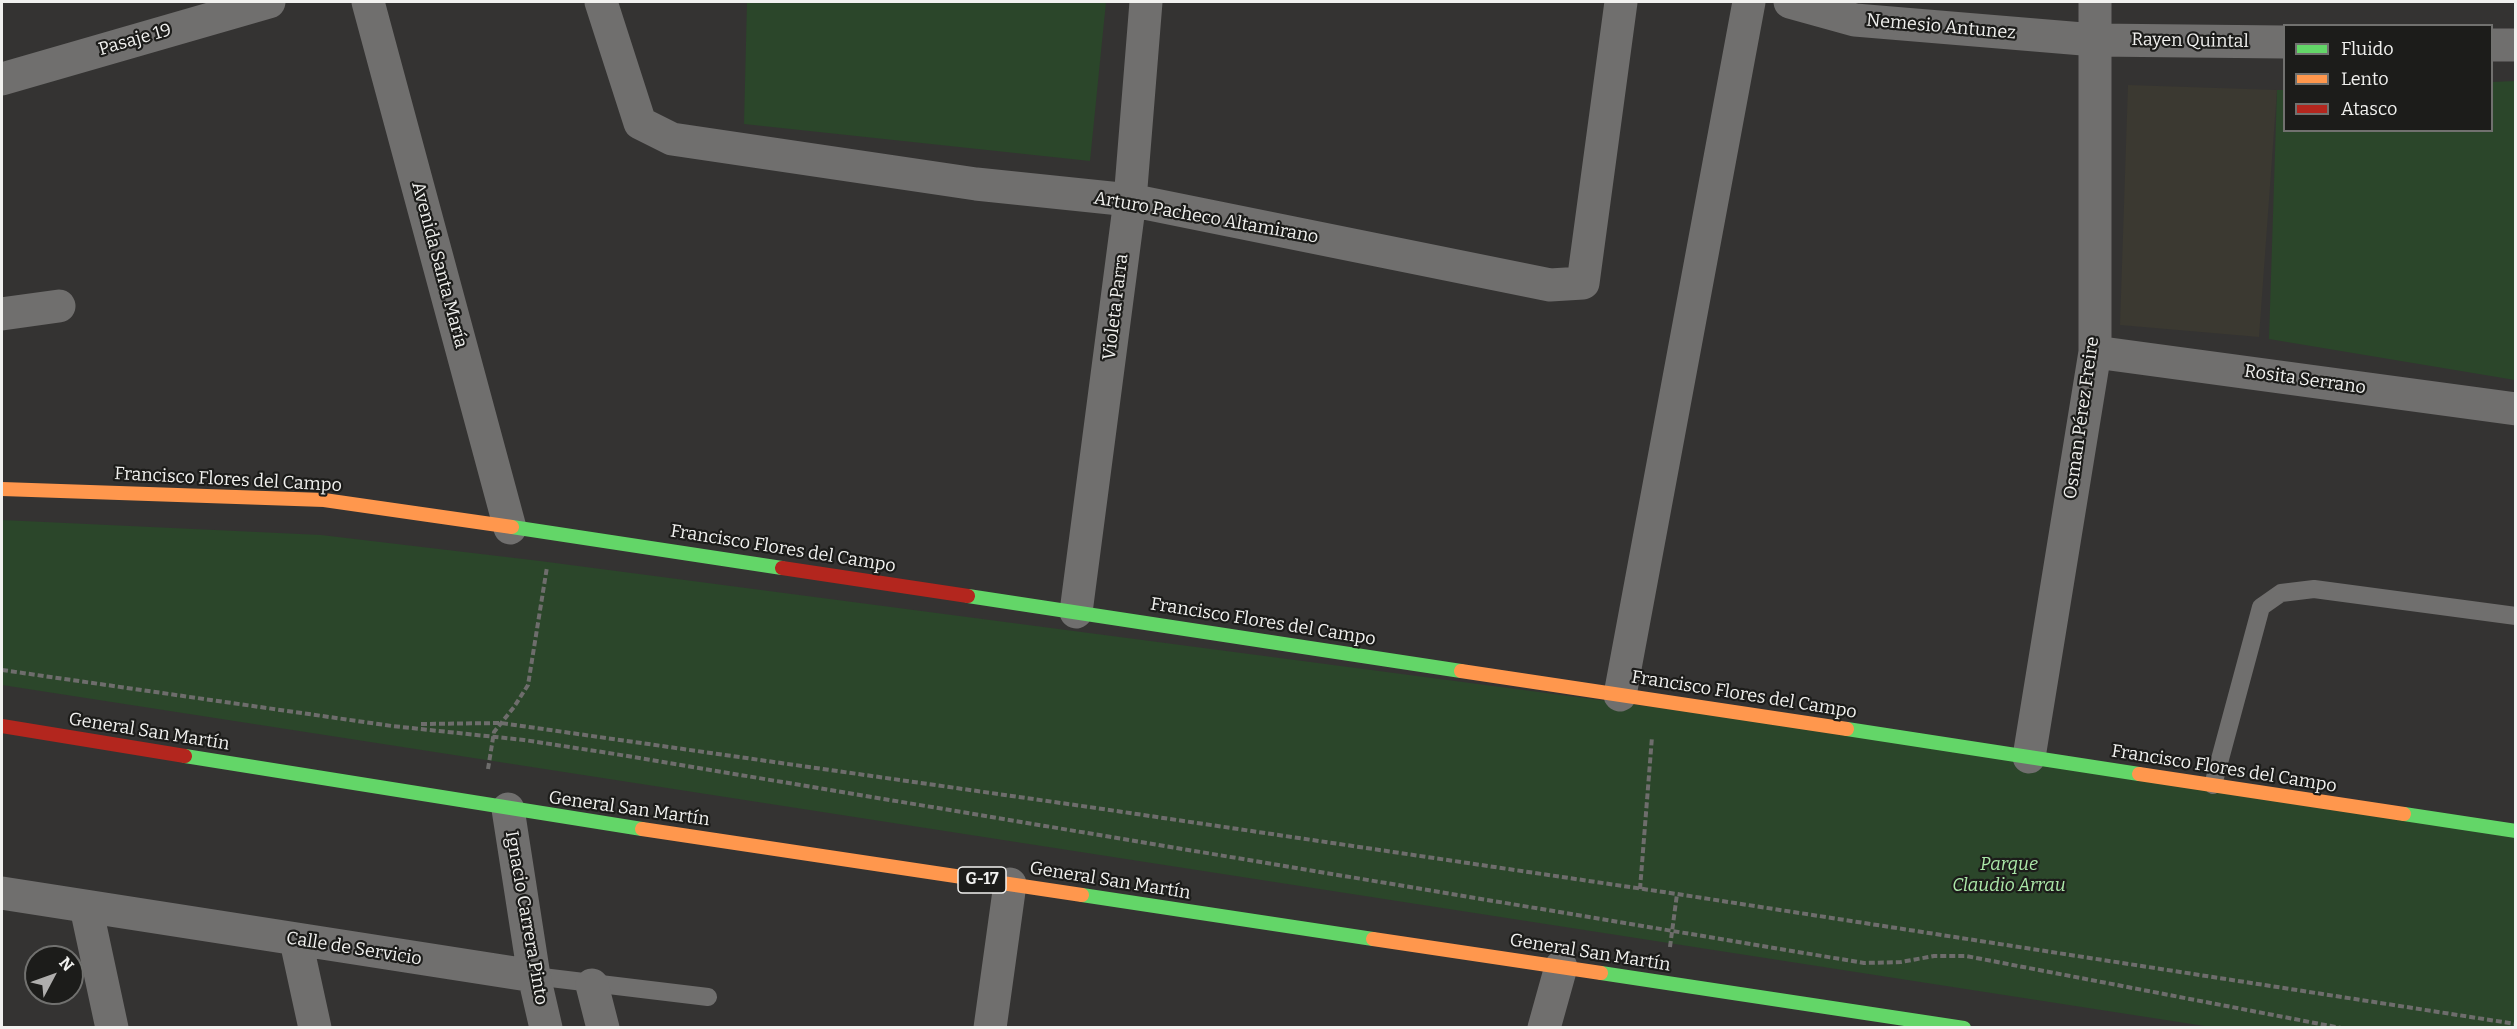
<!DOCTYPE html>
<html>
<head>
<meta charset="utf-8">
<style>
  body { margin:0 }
  #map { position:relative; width:2517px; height:1029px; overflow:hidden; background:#343332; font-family:Bitter,serif }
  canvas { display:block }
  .frame { position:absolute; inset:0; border:3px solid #f1f1ef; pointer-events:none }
  .legend { position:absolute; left:2283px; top:24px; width:210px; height:108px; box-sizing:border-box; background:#1c1c1a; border:2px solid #71716f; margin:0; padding:8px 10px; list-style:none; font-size:18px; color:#f1f1ef }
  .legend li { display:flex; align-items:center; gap:12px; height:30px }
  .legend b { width:30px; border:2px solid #71716f }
  .north { position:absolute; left:24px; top:945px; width:60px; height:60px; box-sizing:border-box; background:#1c1c1a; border:2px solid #71716f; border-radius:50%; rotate:49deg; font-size:16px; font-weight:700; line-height:24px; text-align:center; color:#f1f1ef }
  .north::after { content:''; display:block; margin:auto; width:21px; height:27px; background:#afaead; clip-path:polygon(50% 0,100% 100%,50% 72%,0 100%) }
</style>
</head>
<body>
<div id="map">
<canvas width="2517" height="1029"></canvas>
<div class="frame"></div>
<ul class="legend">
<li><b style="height:8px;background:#63d668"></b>Fluido</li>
<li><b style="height:8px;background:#ff974d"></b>Lento</li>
<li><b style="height:8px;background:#b3261e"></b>Atasco</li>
</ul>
<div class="north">N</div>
</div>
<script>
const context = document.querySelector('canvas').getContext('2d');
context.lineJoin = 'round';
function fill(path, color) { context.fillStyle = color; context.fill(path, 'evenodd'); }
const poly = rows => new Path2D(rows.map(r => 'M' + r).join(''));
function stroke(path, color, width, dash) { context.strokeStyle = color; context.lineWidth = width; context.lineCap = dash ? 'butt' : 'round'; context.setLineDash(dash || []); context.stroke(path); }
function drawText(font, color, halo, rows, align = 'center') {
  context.font = font + ' Bitter,serif'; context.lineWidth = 4.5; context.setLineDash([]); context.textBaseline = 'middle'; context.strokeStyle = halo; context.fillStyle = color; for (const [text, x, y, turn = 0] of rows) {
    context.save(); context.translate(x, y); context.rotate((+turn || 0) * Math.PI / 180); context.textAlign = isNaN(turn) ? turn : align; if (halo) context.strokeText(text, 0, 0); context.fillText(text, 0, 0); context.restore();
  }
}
const built = poly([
  [2128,85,2277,90,2259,337,2120,325]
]);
const green = poly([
  [747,2,1106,2,1090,161,744,124],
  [2515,81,2515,380,2269,339,2277,90,2284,90,2284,130,2492,130,2492,82],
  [2,520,321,535,540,561,1966,748,2515,834,2515,1027,2211,1027,2,685]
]);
const path = poly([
  [2,670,392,726,524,740,615,754,1864,963,1901,962,1934,956,1966,956,2341,1028],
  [421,724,501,723,1096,808,1677,894,2516,1024],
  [488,769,494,732,514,707,528,685,547,567],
  [1640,889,1652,737],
  [1670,947,1677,894]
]);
const lane = poly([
  [2213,785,2261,607,2281,593,2314,589,2516,616],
  [534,976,708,997]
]);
const street = poly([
  [368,2,510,528],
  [601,2,640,123,672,139,976,184,1130,200,1550,285,1583,283,1621,2],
  [1790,2,1855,20,2095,40,2284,42],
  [2492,45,2516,45],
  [2,79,269,2],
  [2,314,59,306],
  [2095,352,2516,409],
  [1076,612,1130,200,1146,2],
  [1620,695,1749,2],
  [2029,757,2095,352,2095,2],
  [508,809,534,976,546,1028],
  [2,893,534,976],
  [86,907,112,1028],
  [296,941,315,1028],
  [592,985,603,1028],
  [990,1028,1010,884],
  [1544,1028,1561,967]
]);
const fast = poly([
  [512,527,782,568],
  [968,596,1461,671],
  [1847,729,2139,774],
  [185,756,642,829],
  [2404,814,2516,831],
  [1082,895,1373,939],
  [1601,973,1964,1028]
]);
const slow = poly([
  [2,489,324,500,512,527],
  [1461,671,1847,729],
  [2139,774,2404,814],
  [642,829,1082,895],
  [1373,939,1601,973]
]);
const jam = poly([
  [782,568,968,596],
  [2,726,185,756]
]);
const shields = [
  [982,880,48]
];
const shieldNames = [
  ["G-17",982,880]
];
const streetNames = [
  ["Nemesio Antunez",1941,27,5],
  ["Pasaje 19",135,40,-16],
  ["Rayen Quintal",2190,41,1],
  ["Arturo Pacheco Altamirano",1206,218,10],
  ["Avenida Santa María",439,265,75],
  ["Violeta Parra",1116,307,-83],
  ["Rosita Serrano",2305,380,8],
  ["Osman Pérez Freire",2082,418,-82],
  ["Francisco Flores del Campo",228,480,3],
  ["Francisco Flores del Campo",783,549,9],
  ["Francisco Flores del Campo",1263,622,9],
  ["Francisco Flores del Campo",1744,695,9],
  ["General San Martín",149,732,9],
  ["Francisco Flores del Campo",2224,769,9],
  ["General San Martín",629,809,8],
  ["General San Martín",1110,881,9],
  ["Ignacio Carrera Pinto",526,918,80],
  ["Calle de Servicio",354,949,9],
  ["General San Martín",1590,953,9]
];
const parkNames = [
  ["Parque",2009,865],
  ["Claudio Arrau",2009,886]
];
fill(built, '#3b3931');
fill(green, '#2b462a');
stroke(path, '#6e6d6c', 4, [6, 3]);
stroke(lane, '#706f6e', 18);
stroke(street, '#706f6e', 33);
stroke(fast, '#63d668', 14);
stroke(slow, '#ff974d', 14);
stroke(jam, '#b3261e', 14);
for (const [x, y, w] of shields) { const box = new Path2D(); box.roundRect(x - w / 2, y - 13, w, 26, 4.5); context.fillStyle = '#1c1c1a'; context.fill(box); stroke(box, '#f1f1ef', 1.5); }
drawText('bold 16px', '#f1f1ef', null, shieldNames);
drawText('18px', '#f1f1ef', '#1c1c1a', streetNames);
drawText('italic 18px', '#ace8a9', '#1c1c1a', parkNames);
</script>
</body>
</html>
